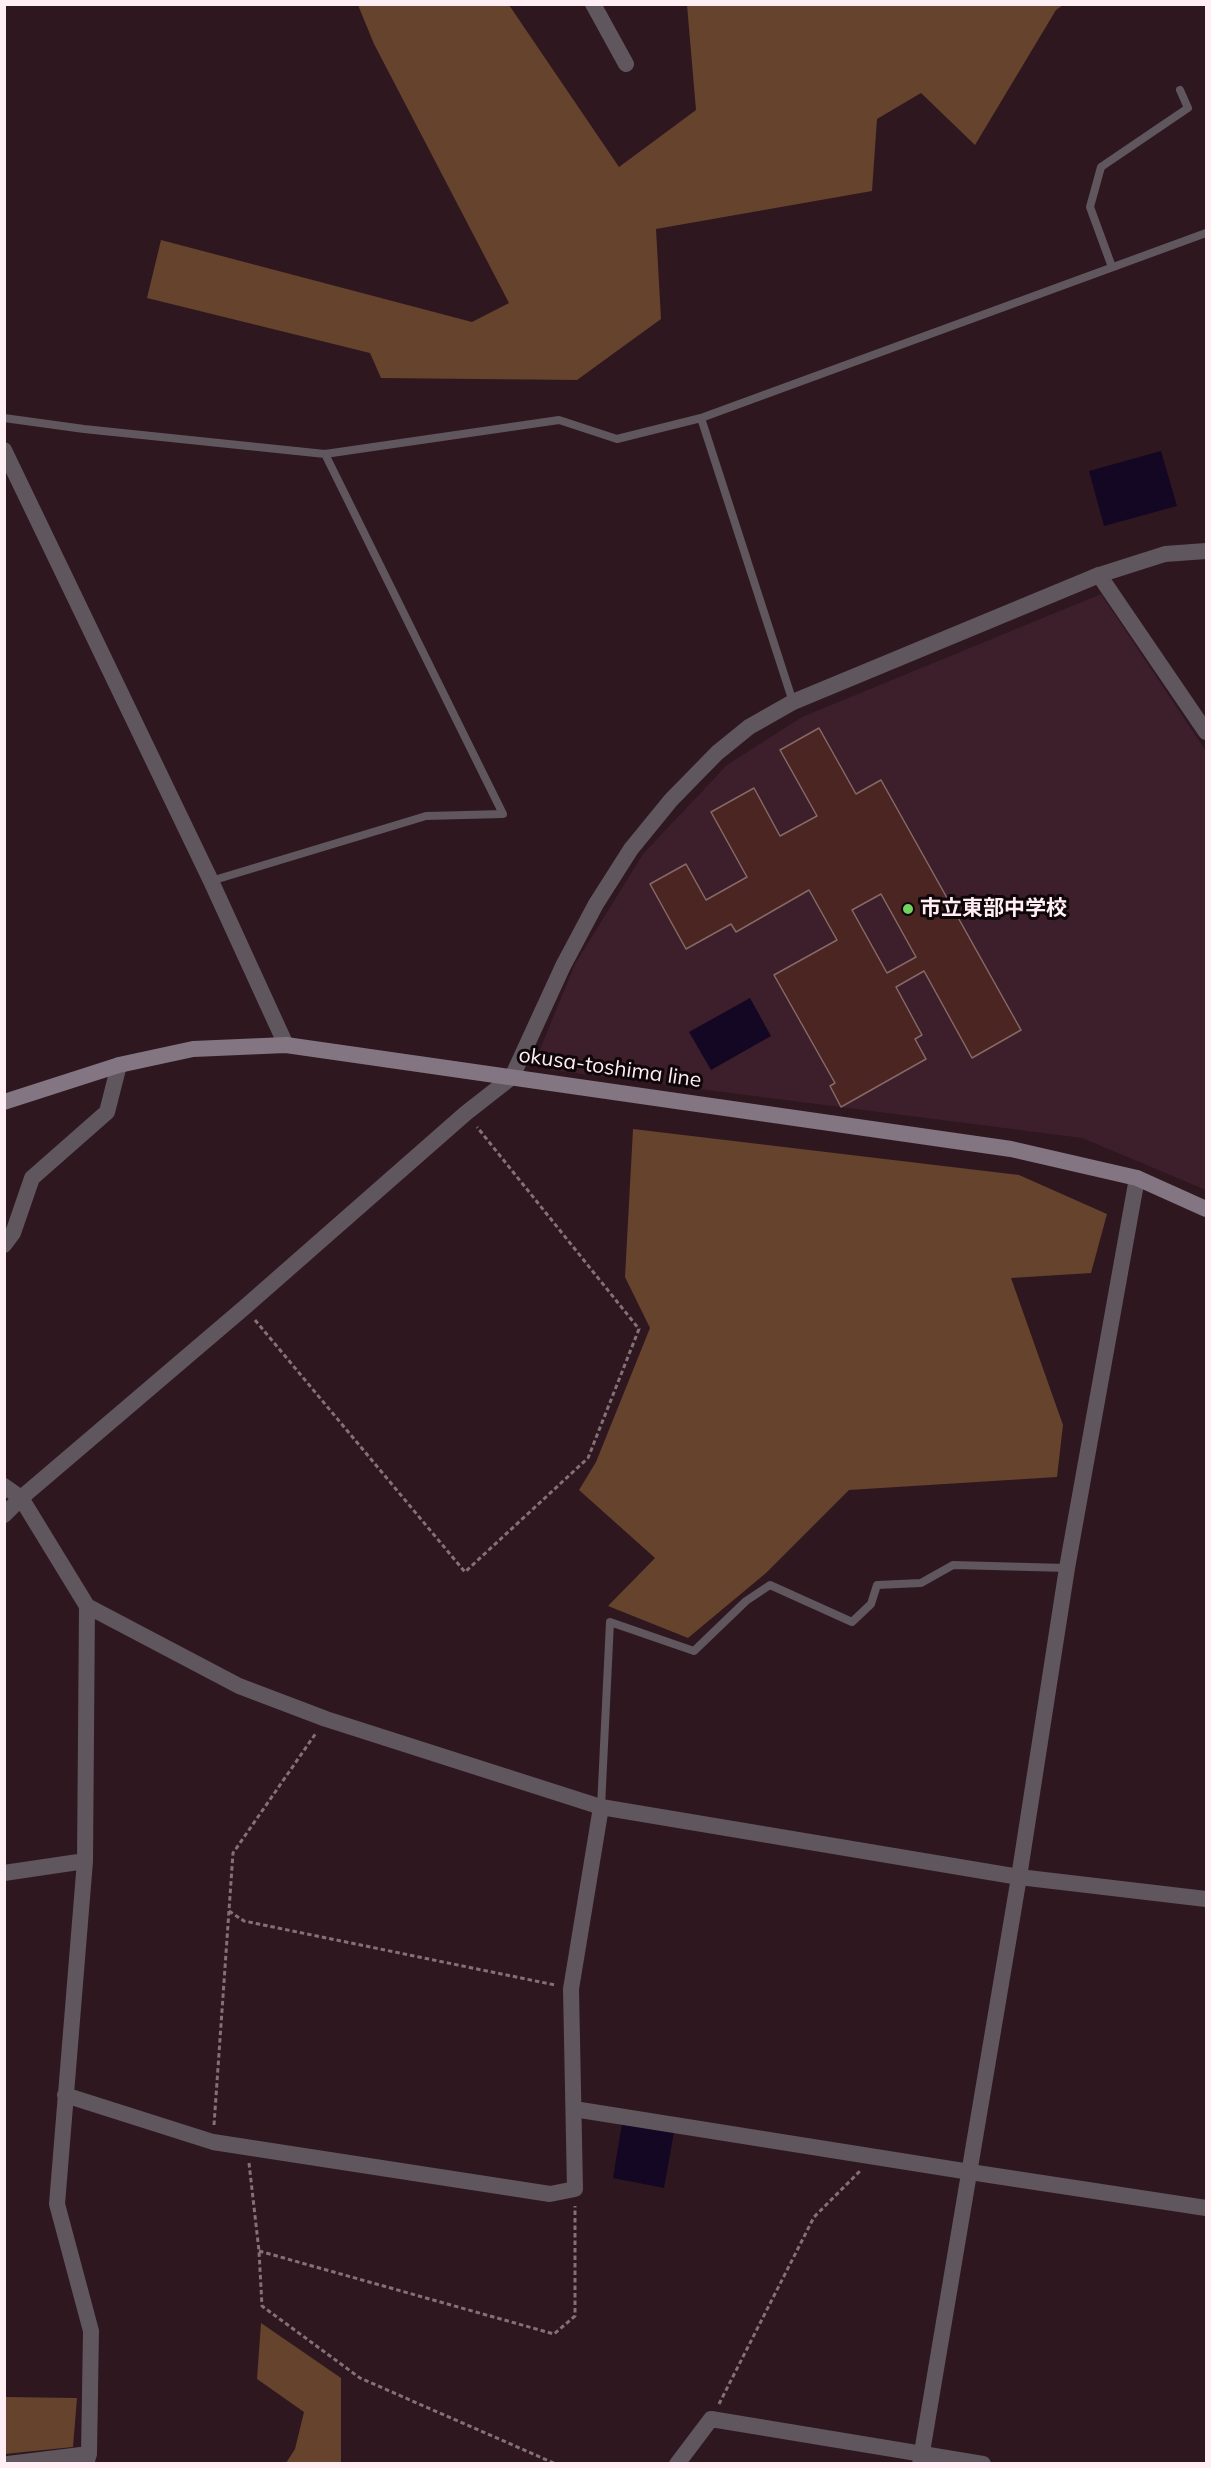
<!DOCTYPE html>
<html>
<head>
<meta charset="utf-8">
<style>
  body { margin:0 }
  #map { position:relative; width:1211px; height:2468px; overflow:hidden; background:#2e171f; font-family:Mulish,sans-serif }
  canvas { display:block }
  .frame { position:absolute; inset:0; border:6px solid #ffeef3; pointer-events:none }
</style>
</head>
<body>
<div id="map">
<canvas width="1211" height="2468"></canvas>
<div class="frame"></div>
</div>
<script>
const context = document.querySelector('canvas').getContext('2d');
context.lineJoin = 'round';
function fill(path, color) { context.fillStyle = color; context.fill(path, 'evenodd'); }
const poly = rows => new Path2D(rows.map(r => 'M' + r).join(''));
function stroke(path, color, width, dash) { context.strokeStyle = color; context.lineWidth = width; context.lineCap = dash ? 'butt' : 'round'; context.setLineDash(dash || []); context.stroke(path); }
function drawText(font, color, halo, rows, align = 'center') {
  context.font = font + ' Mulish,"Noto Sans JP",sans-serif'; context.lineWidth = 6; context.setLineDash([]); context.textBaseline = 'middle'; context.strokeStyle = halo; context.fillStyle = color; for (const [text, x, y, turn = 0] of rows) {
    context.save(); context.translate(x, y); context.rotate((+turn || 0) * Math.PI / 180); context.textAlign = isNaN(turn) ? turn : align; if (halo) context.strokeText(text, 0, 0); context.fillText(text, 0, 0); context.restore();
  }
}
const built = poly([
  [1101,594,1206,751,1206,1190,1082,1138,551,1070,536,1059,575,964,643,854,727,765,802,717]
]);
const forest = poly([
  [358,5,509,5,619,167,696,110,687,5,1063,5,1056,10,975,145,921,93,877,119,872,191,656,229,661,319,577,380,381,378,370,353,147,298,161,240,472,322,509,303,374,44],
  [633,1129,1019,1175,1107,1214,1091,1273,1011,1278,1063,1425,1057,1477,849,1490,766,1573,688,1638,608,1606,655,1558,579,1490,596,1462,650,1328,625,1277],
  [261,2323,341,2378,341,2463,286,2463,295,2449,304,2412,257,2379],
  [5,2387,6,2397,77,2398,73,2447,5,2454]
]);
const water = poly([
  [1161,451,1177,506,1104,526,1089,471],
  [750,998,771,1036,711,1070,689,1032],
  [622,2123,674,2132,664,2188,613,2178]
]);
const building = poly([
  [819,728,856,794,881,780,1021,1030,972,1058,924,971,896,987,922,1035,915,1039,926,1059,841,1107,830,1086,835,1083,774,975,837,940,809,890,736,932,731,924,686,949,650,884,686,864,706,900,747,877,711,812,754,788,780,836,817,816,780,750,819,728],
  [881,894,916,957,887,973,852,910,881,894]
]);
const path = poly([
  [255,1320,465,1572,588,1458,639,1329,477,1127],
  [229,1911,244,1921,555,1985],
  [214,2125,233,1853,316,1733],
  [249,2163,259,2251,262,2306,360,2378,556,2464],
  [259,2251,554,2334,575,2316,575,2206],
  [719,2404,814,2217,860,2171]
]);
const service = poly([
  [1112,267,1090,207,1101,167,1188,108,1180,90],
  [4,418,84,429,325,454,559,420,617,439,701,418,1206,233],
  [701,418,793,702],
  [211,881,426,816,503,814,325,454],
  [601,1807,610,1622,694,1651,746,1601,770,1585,852,1622,871,1604,877,1585,921,1583,953,1565,1067,1568]
]);
const minor = poly([
  [593,4,626,64],
  [4,450,211,881,286,1045],
  [1099,575,1206,732],
  [4,1245,13,1233,32,1178,107,1112,119,1065],
  [4,1486,21,1498,87,1606,239,1686,326,1719,601,1807,1019,1877,1206,1899],
  [4,1515,21,1498,245,1307,466,1113,512,1077],
  [4,1873,85,1861],
  [65,2095,213,2142,550,2194,575,2189,571,1989,601,1807],
  [574,2109,970,2172,1206,2208],
  [8,2464,89,2454],
  [86,2464,89,2454,91,2331,57,2204,85,1861,87,1606],
  [677,2464,711,2419,983,2464]
]);
const tertiary = poly([
  [512,1077,563,966,596,904,631,849,671,800,717,753,749,727,793,702,1099,575,1165,554,1206,551],
  [920,2464,1019,1877,1067,1568,1137,1178]
]);
const secondary = poly([
  [4,1102,119,1065,193,1049,286,1045,1011,1149,1137,1178,1206,1209]
]);
const markers = [
  [908,909,6,"#71d35e"]
];
const poiNames = [
  ["市立東部中学校",920,909]
];
const streetNames = [
  ["okusa-toshima line",610,1068,8]
];
fill(built, '#3c1f2a');
fill(forest, '#65432c');
fill(water, '#140724');
fill(building, '#4b2522');
stroke(building, '#866966', 1.5);
stroke(path, '#847077', 3, [4.5, 3]);
stroke(service, '#5f565e', 8);
stroke(minor, '#5f565e', 16);
stroke(tertiary, '#5f565e', 16);
stroke(secondary, '#837582', 16);
for (const [x, y, r, color] of markers) { const dot = new Path2D(); dot.arc(x, y, r, 0, 2 * Math.PI); context.fillStyle = color; context.fill(dot); stroke(dot, '#0f0609', 2); }
drawText('bold 21px', '#ffeef3', '#0f0609', poiNames, 'left');
drawText('21px', '#ffeef3', '#0f0609', streetNames);
</script>
</body>
</html>
